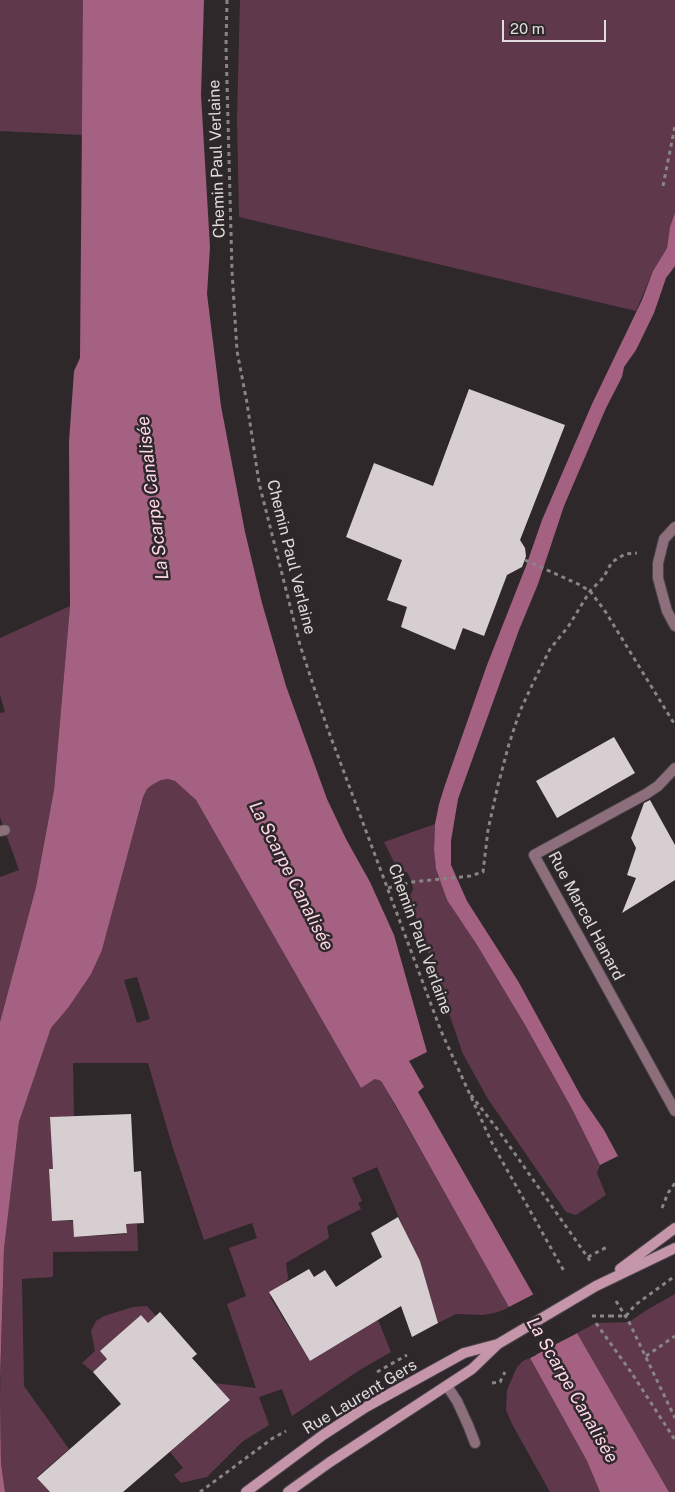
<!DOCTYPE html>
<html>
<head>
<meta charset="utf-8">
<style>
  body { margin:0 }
  #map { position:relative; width:675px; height:1492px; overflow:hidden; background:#2e282b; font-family:"Public Sans",sans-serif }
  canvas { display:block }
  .scale { position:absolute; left:502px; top:20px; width:104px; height:22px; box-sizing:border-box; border:2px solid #e0dcde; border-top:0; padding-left:6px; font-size:15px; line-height:18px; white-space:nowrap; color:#e0dcde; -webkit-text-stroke:4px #2e282b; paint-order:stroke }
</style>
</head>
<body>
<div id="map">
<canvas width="675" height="1492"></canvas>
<div class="scale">20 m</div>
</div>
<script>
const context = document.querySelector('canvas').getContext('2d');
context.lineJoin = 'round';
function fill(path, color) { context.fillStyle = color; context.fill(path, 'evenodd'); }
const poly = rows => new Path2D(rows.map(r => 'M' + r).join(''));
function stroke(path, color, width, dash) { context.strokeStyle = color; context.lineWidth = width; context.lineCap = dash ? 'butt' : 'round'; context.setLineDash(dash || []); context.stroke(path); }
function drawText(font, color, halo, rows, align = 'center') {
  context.font = font + ' "Public Sans",sans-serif'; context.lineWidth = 5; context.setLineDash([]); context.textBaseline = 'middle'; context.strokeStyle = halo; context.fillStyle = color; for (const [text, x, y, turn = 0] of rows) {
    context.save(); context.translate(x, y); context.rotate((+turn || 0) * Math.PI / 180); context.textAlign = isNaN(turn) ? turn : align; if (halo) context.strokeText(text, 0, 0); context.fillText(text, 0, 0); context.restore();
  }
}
const green = poly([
  [0,0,83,0,83,135,0,131],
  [240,0,675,0,675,224,670,227,667,248,653,271,636,311,239,217,237,119],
  [70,606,54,790,36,887,0,1022,0,877,19,870,0,817,0,713,5,712,0,695,0,638],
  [168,779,175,781,196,800,361,1088,375,1079,381,1081,510,1307,498,1312,483,1315,456,1314,438,1323,420,1261,404,1229,377,1167,352,1178,362,1201,358,1203,361,1209,327,1226,329,1238,286,1263,288,1278,284,1287,270,1297,310,1361,378,1320,391,1352,358,1371,292,1416,282,1389,259,1397,269,1425,242,1442,207,1477,181,1483,174,1475,183,1468,170,1452,192,1433,204,1415,208,1420,229,1401,214,1383,256,1388,227,1304,246,1296,229,1248,257,1238,252,1223,204,1240,172,1145,148,1063,73,1063,74,1116,51,1117,53,1169,49,1169,52,1221,73,1221,75,1237,126,1234,126,1224,137,1224,138,1251,53,1252,53,1277,22,1279,24,1386,69,1449,37,1477,50,1492,5,1492,1,1463,0,1396,4,1249,19,1122,51,1028,68,1008,102,950,143,797,147,789,152,785,161,780],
  [137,977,150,1019,137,1023,124,980],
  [435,824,434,850,436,869,447,900,477,945,525,1025,572,1109,600,1165,597,1173,606,1195,576,1215,566,1212,488,1099,463,1054,409,897,413,890,412,882,407,872,399,872,384,842],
  [675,1294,675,1492,669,1492,577,1333,596,1323,629,1322,645,1311],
  [147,1306,156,1316,148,1323,100,1351,107,1359,93,1372,82,1363,95,1351,91,1331,96,1321,104,1316,133,1307],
  [530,1358,587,1461,600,1492,550,1492,512,1424,506,1410,507,1390,517,1367,523,1361]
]);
const water = poly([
  [83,0,204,0,201,95,210,247,207,294,221,406,245,532,262,603,286,686,327,799,346,839,370,882,394,935,427,1052,409,1061,424,1087,418,1092,533,1294,564,1340,577,1333,669,1492,600,1492,587,1461,530,1358,536,1355,396,1106,381,1081,375,1079,361,1088,196,800,175,781,168,779,161,780,152,785,147,789,143,797,102,950,91,974,68,1008,51,1028,19,1122,4,1249,0,1383,0,1022,36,887,54,790,70,606,69,442,74,371,80,358],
  [675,213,675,266,666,278,654,313,636,350,624,367,622,377,606,408,564,506,538,584,519,630,458,799,451,841,451,865,467,901,518,981,582,1098,604,1130,618,1156,600,1165,572,1109,525,1025,477,945,447,900,436,869,434,850,435,824,439,804,445,785,487,665,526,566,542,520,592,404,642,300,653,271,667,248,670,227],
  [0,1396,1,1463,5,1492,0,1492]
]);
const pier = poly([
  [536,1293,565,1337,576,1331,579,1332,528,1359,528,1357,533,1354,507,1308]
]);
const building = poly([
  [469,389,565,425,520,540,525,548,526,556,524,562,522,567,507,575,484,636,463,628,455,650,401,627,407,607,387,600,402,560,346,537,374,463,433,486],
  [614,737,635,773,557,818,536,781],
  [650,800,675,845,675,880,622,913,636,878,627,875,636,848,631,838,644,803],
  [131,1114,134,1172,141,1171,144,1223,126,1224,127,1233,74,1237,73,1220,52,1221,49,1169,53,1169,50,1117],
  [398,1217,420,1261,438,1323,412,1337,401,1306,310,1361,269,1292,309,1269,314,1277,325,1270,336,1287,382,1257,371,1233],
  [160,1312,197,1354,192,1358,230,1400,123,1492,50,1492,37,1478,121,1404,93,1372,107,1359,100,1351,141,1315,148,1323]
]);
const path = poly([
  [227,0,226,45,232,271,237,351,247,403,259,483,300,645,327,727,441,1031,492,1143,565,1273],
  [663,186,675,126],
  [525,560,578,584,590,591,605,611,675,725],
  [388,888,412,882,470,876,483,872,488,830,498,785,509,744,520,711,533,683,550,649,568,627,590,591,603,578,612,562,625,554,637,553],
  [471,1095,501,1134,591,1262],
  [662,1208,668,1193,675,1183],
  [588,1257,607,1247],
  [616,1301,629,1322,675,1418],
  [610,1316,625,1316],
  [626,1316,635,1305,675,1276],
  [596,1323,631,1372,675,1440],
  [646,1356,675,1336],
  [377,1372,407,1355],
  [492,1383,500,1382,505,1372],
  [200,1492,273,1438,286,1431]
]);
const lane = poly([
  [675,527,664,539,658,563,658,578,662,593,667,611,675,626],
  [675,768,658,786,646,794,534,855,675,1111],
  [0,831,5,830],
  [447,1386,457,1401,468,1425,475,1443]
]);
const secondary = poly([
  [620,1269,675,1228],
  [596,1286,675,1248],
  [246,1492,323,1435,366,1407,464,1353,498,1344],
  [288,1492,330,1462,472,1369,497,1345]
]);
const pathBridge = poly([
  [592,1316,610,1316]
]);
const secondaryBridge = poly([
  [498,1344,596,1286]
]);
const streetNames = [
  ["Chemin Paul Verlaine",217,159,-92],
  ["Chemin Paul Verlaine",291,557,76],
  ["Rue Marcel Hanard",586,916,62],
  ["Chemin Paul Verlaine",420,939,70],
  ["Rue Laurent Gers",360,1397,-31]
];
const waterNames = [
  ["La Scarpe Canalisée",153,498,-97],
  ["La Scarpe Canalisée",291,876,63],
  ["La Scarpe Canalisée",572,1390,60]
];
fill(green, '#60384b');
fill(water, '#a46181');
fill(pier, '#2e282b');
fill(building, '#d6ced1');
stroke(lane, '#4a4548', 12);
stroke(secondary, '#4a4548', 12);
stroke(path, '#898486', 3, [4, 4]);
stroke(lane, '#8d6f7c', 10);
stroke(secondary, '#c595aa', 10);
stroke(secondaryBridge, '#4a4548', 12, []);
stroke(pathBridge, '#898486', 3, [4, 4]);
stroke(secondaryBridge, '#c595aa', 10);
drawText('16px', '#e0dcde', '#2e282b', streetNames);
drawText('italic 18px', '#ffd6e7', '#2e282b', waterNames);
</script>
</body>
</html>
